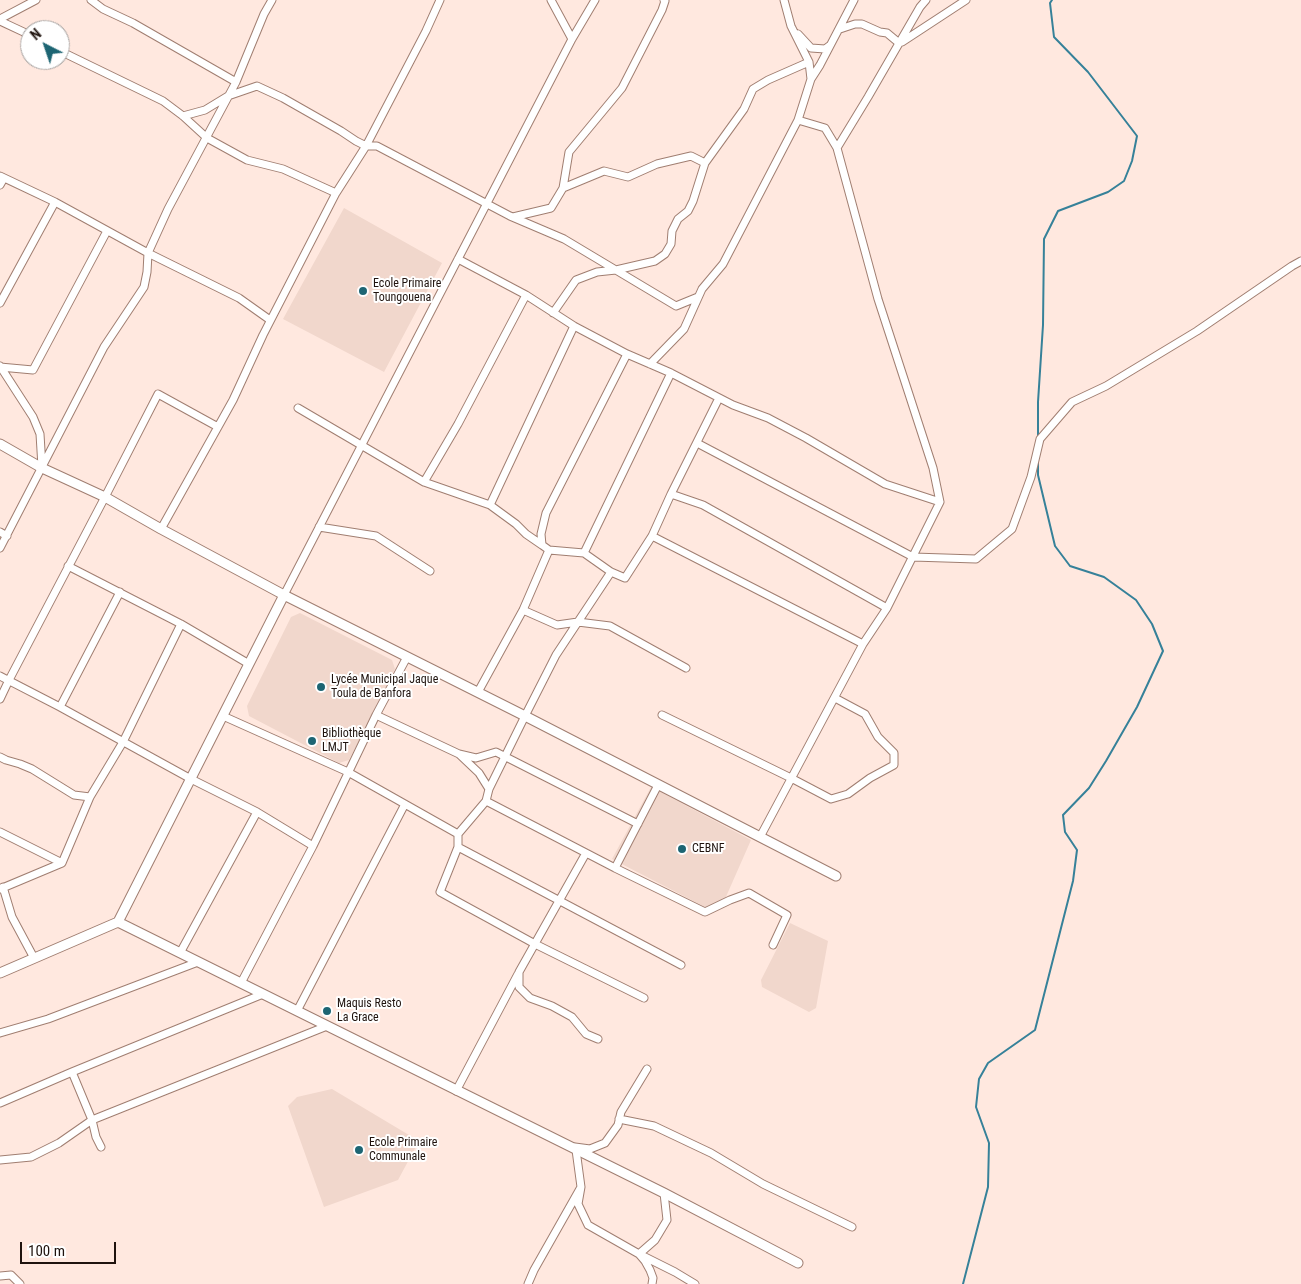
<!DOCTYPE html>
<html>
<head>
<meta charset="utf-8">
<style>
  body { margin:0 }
  #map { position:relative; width:1301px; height:1284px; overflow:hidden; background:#ffe8df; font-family:"Roboto Condensed",sans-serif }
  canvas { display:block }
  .north { position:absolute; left:20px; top:20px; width:50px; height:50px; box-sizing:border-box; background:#fff; border:1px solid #a5a19f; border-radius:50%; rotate:319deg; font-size:14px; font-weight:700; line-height:20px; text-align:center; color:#1f130e }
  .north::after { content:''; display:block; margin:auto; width:18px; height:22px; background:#1d6573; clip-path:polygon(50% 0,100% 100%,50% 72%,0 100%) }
  .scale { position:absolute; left:20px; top:1242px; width:96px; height:22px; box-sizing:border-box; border:2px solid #1f130e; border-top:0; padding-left:6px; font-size:15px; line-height:18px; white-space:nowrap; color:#1f130e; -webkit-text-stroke:4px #fff; paint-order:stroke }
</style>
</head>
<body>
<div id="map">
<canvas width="1301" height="1284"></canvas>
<div class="north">N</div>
<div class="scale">100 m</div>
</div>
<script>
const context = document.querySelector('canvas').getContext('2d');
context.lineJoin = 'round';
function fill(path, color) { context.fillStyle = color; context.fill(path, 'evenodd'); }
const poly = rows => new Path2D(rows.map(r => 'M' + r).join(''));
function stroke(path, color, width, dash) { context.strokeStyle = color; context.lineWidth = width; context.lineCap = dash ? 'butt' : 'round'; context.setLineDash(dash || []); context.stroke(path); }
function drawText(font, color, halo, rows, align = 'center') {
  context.font = font + ' "Roboto Condensed",sans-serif'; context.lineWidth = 4; context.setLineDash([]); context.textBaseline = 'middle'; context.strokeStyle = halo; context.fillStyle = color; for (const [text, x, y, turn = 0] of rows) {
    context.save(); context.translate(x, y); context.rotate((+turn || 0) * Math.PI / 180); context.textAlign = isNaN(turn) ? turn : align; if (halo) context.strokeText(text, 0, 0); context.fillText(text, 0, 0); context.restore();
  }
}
const built = poly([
  [344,208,442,263,384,372,283,319],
  [300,613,392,660,395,669,349,760,339,763,249,716,247,706,291,617],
  [651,787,751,840,725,899,707,908,612,859],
  [790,923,828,941,816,1008,809,1012,762,987,761,980],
  [332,1089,419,1141,398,1180,324,1207,288,1106,297,1097]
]);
const stream = poly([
  [1038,439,1038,402,1043,325,1044,239,1058,211,1108,192,1124,181,1132,161,1137,136,1088,72,1054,37,1050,3,1052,0],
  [963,1284,988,1187,989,1143,976,1107,979,1079,988,1063,1035,1030,1073,881,1077,850,1065,832,1063,815,1089,788,1106,761,1137,707,1163,651,1152,624,1136,600,1104,577,1070,566,1055,546,1038,475,1038,461]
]);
const minor = poly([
  [91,0,103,9,133,23,236,82],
  [551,0,572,39],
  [784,0,791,26,809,62,811,79,798,120],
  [0,19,36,0],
  [0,21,30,35],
  [840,29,855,24,862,24,880,32,887,33,899,43],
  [798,34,811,48,825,49,829,46],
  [902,42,966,0],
  [60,51,163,101,183,116,207,138,247,160,283,169,336,193],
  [811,79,820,65,854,0],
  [183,116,205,110,228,96,257,86,283,98,341,131,356,141,366,146,377,146,510,216,564,239,676,306,698,297],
  [0,176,55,202,148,253,239,298,270,320],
  [0,185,4,178],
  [563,188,604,171,628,177,657,164,691,156,705,163,744,109,753,89,768,80,809,62],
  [513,217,551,208,563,188,569,152,622,88,662,10,665,1,664,0],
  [458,259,526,295,574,326,627,354,671,373,733,405,768,418,806,438,885,484,940,502],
  [0,303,55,202],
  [553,313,576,280,597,272,616,270,655,261,665,254,671,244,672,231,678,219,688,211,693,201,705,163],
  [627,354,546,513,541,534,542,545,549,550,584,553,611,572,625,578,652,536,671,494,719,398],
  [650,364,684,329,702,289,723,264,798,120,825,128,837,148],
  [0,366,33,417,40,434,42,467],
  [0,367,33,370,107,231],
  [298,408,424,482,490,505,516,524,526,534,542,545],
  [697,443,913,557,976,559,1012,529,1031,477,1040,439,1072,402,1106,386,1197,331,1292,266,1301,261],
  [424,482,458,424,526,295],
  [671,494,703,505,887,608],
  [490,505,574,326],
  [319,527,376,536,430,571],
  [161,529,233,400,263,335,336,193,366,146,426,31,440,0],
  [0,532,7,536],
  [652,536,863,644],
  [0,548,104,347,144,287,147,272,148,253,168,209,236,82,264,14,272,0],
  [584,553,671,373],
  [68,566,181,624,249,664],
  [611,572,556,655,525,716,489,789,486,801,458,834,458,847,440,892,535,944,644,998],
  [284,595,572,39,595,0],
  [523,610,557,625,578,622,610,626,686,668],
  [0,676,60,707,191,779,257,812,313,846],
  [478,692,523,610,549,550],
  [0,699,9,680,105,497,158,394,218,427],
  [60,707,120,592],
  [376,715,459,754,479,773,489,789],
  [662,715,791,778,831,799,848,794,870,778,894,765,894,753,878,737,865,714,835,698],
  [223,716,348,772,458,834],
  [459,754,476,758,496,752,638,824],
  [0,757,6,760,20,764,32,769,74,795,90,797],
  [486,801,615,868,705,912,730,900,749,893,787,915,773,945],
  [0,832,62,863],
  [760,837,863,644,887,608,940,502,933,468,878,299,837,148,868,97,920,7,926,0],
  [458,847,681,965],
  [586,853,519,972,519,987,530,998,552,1006,572,1017,586,1034,598,1039],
  [615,868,658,785],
  [3,887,12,917,34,958],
  [0,889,62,863,90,797,123,742,181,624],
  [180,953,257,812],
  [241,983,313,846,376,715,407,657],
  [297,1011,405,804],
  [0,1033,48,1019,198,962],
  [72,1072,92,1120,96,1137,101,1147],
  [456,1091,518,974],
  [0,1103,72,1072,263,994],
  [619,1119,654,1126,711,1153,763,1184,852,1227],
  [575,1147,590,1149,605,1143,618,1125,621,1112,647,1069],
  [0,1160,31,1157,59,1143,92,1120,327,1026],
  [581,1187,578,1204,588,1225,639,1254,675,1272,695,1284],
  [0,1276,11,1275,20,1284],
  [528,1284,534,1270,581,1187,576,1150],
  [652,1284,653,1278,650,1270,645,1261,639,1254,655,1240,667,1220,664,1193]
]);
const tertiary = poly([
  [0,444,42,468,105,497,161,529,284,595,525,716,836,876],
  [118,922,664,1193,798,1263],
  [0,973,118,922,284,595]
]);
const markers = [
  [363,291,5,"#1d6573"],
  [321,687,5,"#1d6573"],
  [312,741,5,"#1d6573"],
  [682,849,5,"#1d6573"],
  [327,1011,5,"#1d6573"],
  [359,1150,5,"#1d6573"]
];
const poiNames = [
  ["Ecole Primaire",373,284],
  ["Toungouena",373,298],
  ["Lycée Municipal Jaque",331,680],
  ["Toula de Banfora",331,694],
  ["Bibliothèque",322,734],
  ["LMJT",322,748],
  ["CEBNF",692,849],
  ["Maquis Resto",337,1004],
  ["La Grace",337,1018],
  ["Ecole Primaire",369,1143],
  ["Communale",369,1157]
];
fill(built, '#f1d7cc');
stroke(stream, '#368199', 2);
stroke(minor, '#a07e71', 9);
stroke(tertiary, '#a07e71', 11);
stroke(minor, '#fff', 7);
stroke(tertiary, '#fff', 9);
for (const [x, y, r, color] of markers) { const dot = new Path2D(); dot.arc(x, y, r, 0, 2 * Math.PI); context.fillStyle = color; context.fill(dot); stroke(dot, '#fff', 2); }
drawText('12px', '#1f130e', '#fff', poiNames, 'left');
</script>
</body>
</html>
